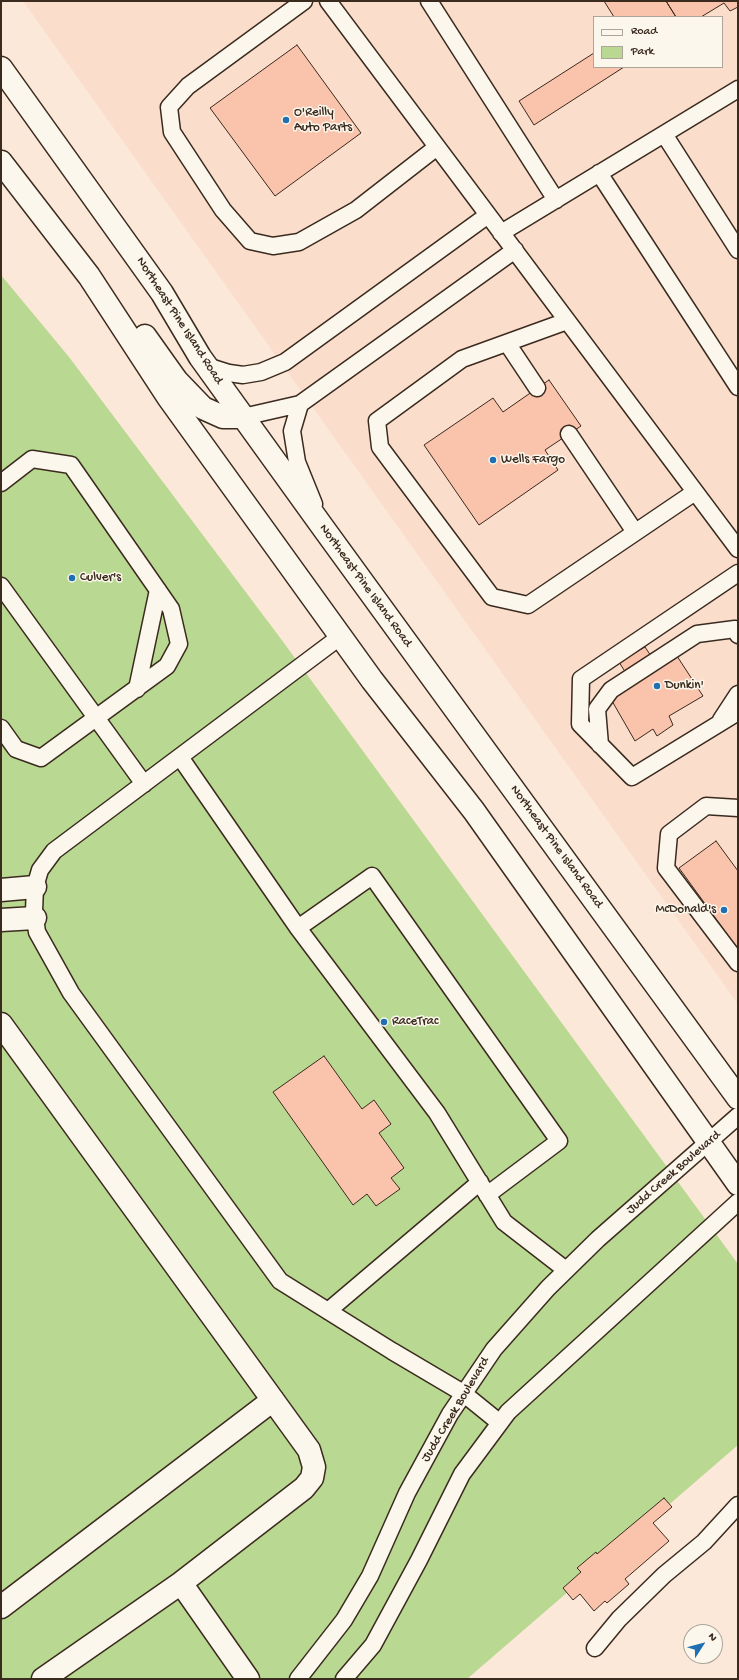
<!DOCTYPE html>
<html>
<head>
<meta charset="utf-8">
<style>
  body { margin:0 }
  #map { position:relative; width:739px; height:1680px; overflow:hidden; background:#fbe8d9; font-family:"Gochi Hand",sans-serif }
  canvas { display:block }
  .frame { position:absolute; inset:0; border:2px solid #3b2a1e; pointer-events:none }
  .legend { position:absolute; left:593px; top:16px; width:130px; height:52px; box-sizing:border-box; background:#fbf7ec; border:1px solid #aea59a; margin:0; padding:5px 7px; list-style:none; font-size:12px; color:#3b2a1e }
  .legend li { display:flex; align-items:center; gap:8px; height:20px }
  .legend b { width:20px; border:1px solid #aea59a }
  .north { position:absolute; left:683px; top:1624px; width:40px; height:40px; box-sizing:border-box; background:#fbf7ec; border:1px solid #aea59a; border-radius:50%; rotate:54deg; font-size:11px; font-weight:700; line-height:16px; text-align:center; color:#3b2a1e }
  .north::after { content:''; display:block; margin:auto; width:14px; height:18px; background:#1f6fb2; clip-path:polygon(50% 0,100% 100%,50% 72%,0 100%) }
</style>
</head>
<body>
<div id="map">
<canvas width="739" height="1680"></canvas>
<div class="frame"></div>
<ul class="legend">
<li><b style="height:5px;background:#fbf7ec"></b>Road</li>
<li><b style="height:11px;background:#b9d891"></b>Park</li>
</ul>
<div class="north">N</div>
</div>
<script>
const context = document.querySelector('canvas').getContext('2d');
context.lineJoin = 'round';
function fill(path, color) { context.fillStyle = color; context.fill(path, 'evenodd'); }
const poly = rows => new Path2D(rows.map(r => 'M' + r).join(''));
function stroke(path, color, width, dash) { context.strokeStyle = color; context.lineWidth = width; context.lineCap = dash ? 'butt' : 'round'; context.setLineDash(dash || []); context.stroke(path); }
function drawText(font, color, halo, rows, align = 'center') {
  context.font = font + ' "Gochi Hand",sans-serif'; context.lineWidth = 3; context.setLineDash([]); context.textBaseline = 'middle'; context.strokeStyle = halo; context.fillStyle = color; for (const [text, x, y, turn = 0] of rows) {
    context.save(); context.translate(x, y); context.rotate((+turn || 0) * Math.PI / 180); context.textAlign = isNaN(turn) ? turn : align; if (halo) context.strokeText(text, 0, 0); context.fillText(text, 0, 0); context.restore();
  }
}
const built = poly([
  [23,1,738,1,738,1004],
  [594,17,722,17,722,67,594,67]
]);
const green = poly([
  [1,275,69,357,281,639,738,1264,738,1445,467,1679,1,1679]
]);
const building = poly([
  [604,1,666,1,676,17,614,17,604,1],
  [666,1,738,1,738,7,730,11,724,3,701,17,676,17,666,1],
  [297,45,361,133,275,196,210,108,297,45],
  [594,53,594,67,624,67,534,125,519,101,594,53],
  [549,380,581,426,545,450,558,470,479,525,424,445,493,398,503,412,549,380],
  [645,647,657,665,675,653,703,696,669,716,673,725,657,736,653,729,635,741,608,694,629,678,619,662,645,647],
  [716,841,738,871,738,949,679,868,716,841],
  [324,1056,362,1109,374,1100,391,1124,379,1133,404,1168,391,1178,400,1189,376,1206,367,1194,353,1205,273,1092,324,1056],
  [664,1498,672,1507,653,1523,669,1541,625,1579,629,1584,607,1603,605,1601,594,1611,580,1594,573,1600,563,1588,581,1572,577,1568,596,1552,597,1554,664,1498]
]);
const service = poly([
  [304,1,188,86,169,107,172,132,223,210,250,241,273,246,299,242,356,210,437,147],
  [328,1,738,549],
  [429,1,556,200],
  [664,134,738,250],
  [599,173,738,387],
  [501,233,738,89],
  [567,321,462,359,377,421,380,447,492,597,528,605,695,492],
  [507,343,537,388],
  [207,366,229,373,243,375,261,372,285,362,488,215],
  [300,404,292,431,297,462,314,504],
  [243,417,300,404,515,250],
  [569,434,635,532],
  [1,483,32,459,71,465,171,609,179,644,167,666,41,758,16,749,1,728],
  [738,573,581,679,580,724,632,777,738,712],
  [1,586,144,784],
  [341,636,54,851,40,870,35,887,34,911,37,932,71,993,280,1281,392,1351,463,1393,500,1423],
  [137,689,158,590],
  [721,720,738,694],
  [600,745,597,709,611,690,697,634,735,629,738,635],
  [180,757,298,928,437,1113,504,1222,566,1270],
  [738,808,706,806,669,834,666,868,738,963],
  [298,928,372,876,559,1141,487,1195],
  [328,1311,480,1182],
  [595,1648,619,1619,664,1575,704,1542,738,1505],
  [298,1679,344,1620,370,1576,407,1493,450,1414,494,1349,548,1288,598,1239,738,1116],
  [344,1679,373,1645,419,1560,462,1474,508,1412,738,1202]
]);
const minor = poly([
  [1,890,35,887],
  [1,920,35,918],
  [1,1024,309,1450,314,1467,312,1478,304,1488,181,1583,43,1679],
  [181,1583,248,1679],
  [1,1607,273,1400]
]);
const primary = poly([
  [1,68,162,293,200,357,324,529,738,1098],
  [1,162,89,276,168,397,372,680,474,811,738,1184],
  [145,336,177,381,203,408,223,417,243,417]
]);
const markers = [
  [286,120,4,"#1f6fb2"],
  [493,460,4,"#1f6fb2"],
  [72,578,4,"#1f6fb2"],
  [657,686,4,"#1f6fb2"],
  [724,910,4,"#1f6fb2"],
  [384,1022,4,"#1f6fb2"]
];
const poiNames = [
  ["O'Reilly",294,113],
  ["Auto Parts",294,128],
  ["Wells Fargo",501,460],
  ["Culver's",80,578],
  ["Dunkin'",665,686],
  ["McDonald's",716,910,"right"],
  ["RaceTrac",392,1022]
];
const streetNames = [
  ["Northeast Pine Island Road",179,321,57],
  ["Northeast Pine Island Road",365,586,54],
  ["Northeast Pine Island Road",556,847,54],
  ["Judd Creek Boulevard",674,1173,-41],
  ["Judd Creek Boulevard",456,1410,-59]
];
fill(built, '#fbddcc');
fill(green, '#b9d891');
fill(building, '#fac4ac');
stroke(building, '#3b2a1e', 1);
stroke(service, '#3b2a1e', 19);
stroke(minor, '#3b2a1e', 25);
stroke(primary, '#3b2a1e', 25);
stroke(service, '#fbf7ec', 16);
stroke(minor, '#fbf7ec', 22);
stroke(primary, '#fbf7ec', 22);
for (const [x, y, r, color] of markers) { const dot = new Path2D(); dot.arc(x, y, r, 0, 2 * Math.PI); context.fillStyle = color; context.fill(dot); stroke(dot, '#fbf7ec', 1.5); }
drawText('13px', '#3b2a1e', '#fbf7ec', poiNames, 'left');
drawText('13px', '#3b2a1e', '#fbf7ec', streetNames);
</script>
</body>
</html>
